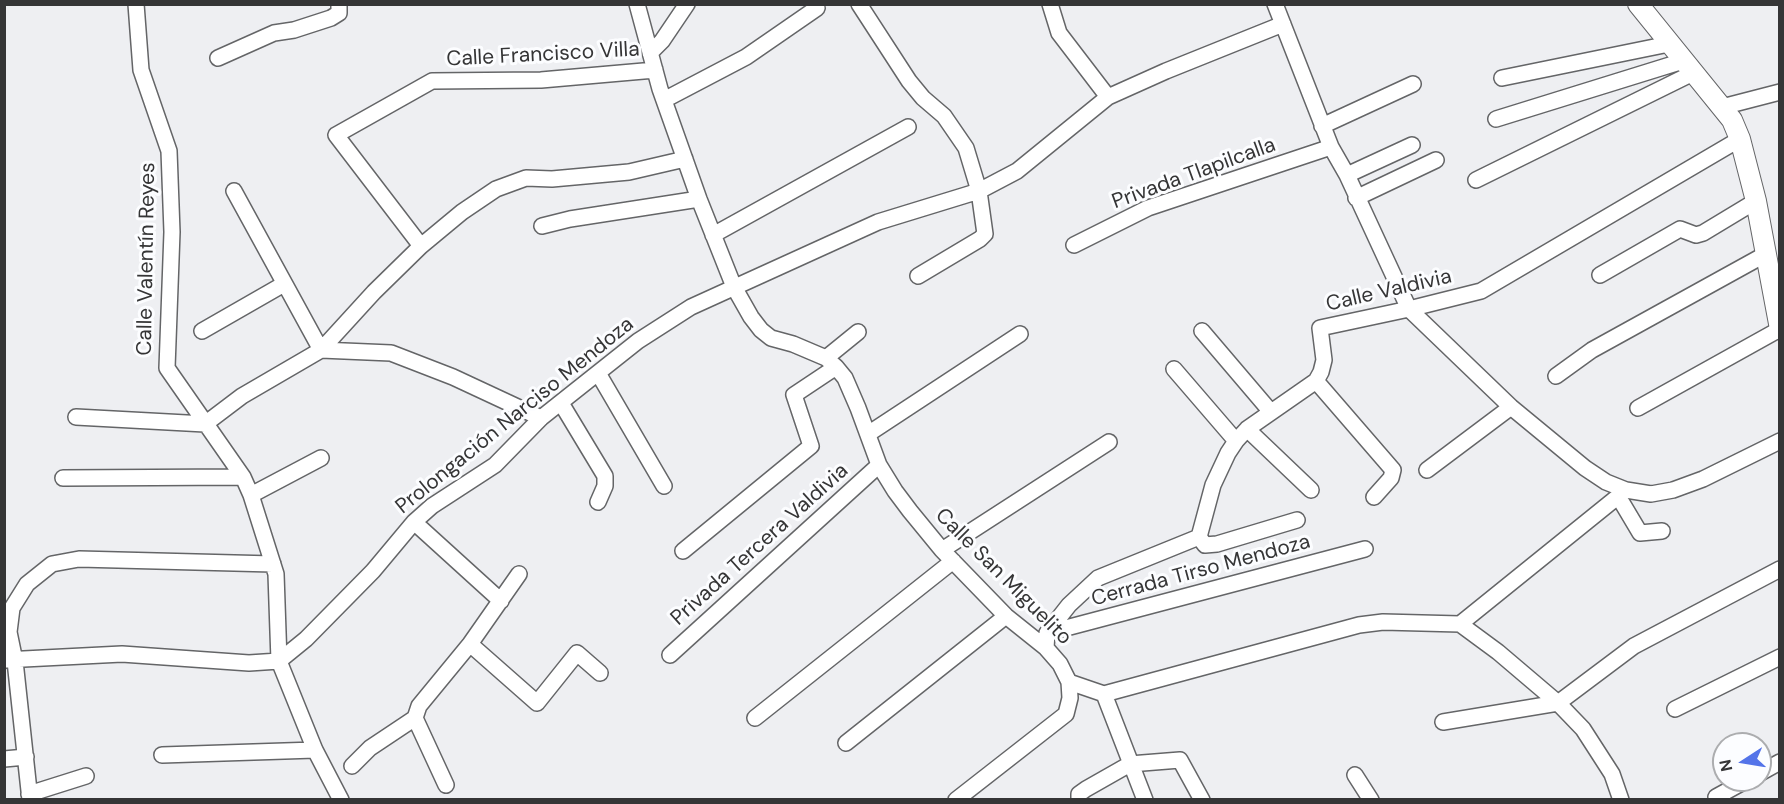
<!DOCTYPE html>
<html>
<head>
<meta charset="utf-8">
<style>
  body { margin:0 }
  #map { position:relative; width:1784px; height:804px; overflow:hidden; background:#eeeff2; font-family:"DM Sans",sans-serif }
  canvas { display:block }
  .frame { position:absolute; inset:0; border:6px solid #353536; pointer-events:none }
  .north { position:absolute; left:1712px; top:732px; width:60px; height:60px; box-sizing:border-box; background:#fcfdff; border:2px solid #acadaf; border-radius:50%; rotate:258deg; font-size:16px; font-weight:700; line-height:24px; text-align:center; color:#353536 }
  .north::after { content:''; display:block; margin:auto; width:21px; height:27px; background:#5474e9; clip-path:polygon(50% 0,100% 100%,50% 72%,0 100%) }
</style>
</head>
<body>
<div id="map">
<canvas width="1784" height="804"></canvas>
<div class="frame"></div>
<div class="north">N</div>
</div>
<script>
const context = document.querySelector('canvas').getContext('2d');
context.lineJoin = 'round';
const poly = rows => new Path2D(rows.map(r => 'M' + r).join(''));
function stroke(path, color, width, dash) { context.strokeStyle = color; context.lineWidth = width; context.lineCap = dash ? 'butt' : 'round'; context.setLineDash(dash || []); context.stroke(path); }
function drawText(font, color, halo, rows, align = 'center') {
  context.font = font + ' "DM Sans",sans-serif'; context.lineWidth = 6; context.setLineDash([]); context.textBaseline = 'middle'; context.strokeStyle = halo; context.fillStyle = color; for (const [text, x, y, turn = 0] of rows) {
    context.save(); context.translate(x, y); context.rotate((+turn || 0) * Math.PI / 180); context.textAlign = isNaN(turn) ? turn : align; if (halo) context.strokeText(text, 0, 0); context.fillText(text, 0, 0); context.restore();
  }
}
const minor = poly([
  [136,4,141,70,169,151,172,232,167,368,243,477,251,495,276,574,279,661,315,750,341,800],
  [637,4,660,89,699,199,734,287,751,317,761,330,771,338,793,344,826,358,836,367,845,378,858,408,879,465,895,491,910,511,942,550,1006,616,1046,648,1060,664,1069,682,1104,694],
  [859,4,909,81,923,98,944,116,966,148,979,191,985,234,980,239,918,276],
  [1050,4,1059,33,1108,97],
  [1275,4,1331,147,1347,175,1409,309,1511,407,1585,468,1606,482,1626,490,1651,494,1673,490,1703,479,1780,441],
  [650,53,662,41,687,4],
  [218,58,274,33,294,30,331,18,339,13,339,4],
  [1502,78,1669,44],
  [664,100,746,57,817,8],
  [1722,107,1780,92],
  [1496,119,1683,61],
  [1322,126,1413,84],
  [1347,175,1412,145],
  [1476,180,1693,73],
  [234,191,321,350,374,292,421,246,462,212,496,189,526,178,552,179,629,172,685,159],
  [1356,198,1436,160],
  [542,226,570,219,699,199],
  [713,235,908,127],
  [1074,245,1148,208,1331,147],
  [421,246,336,135,432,81,541,80,655,70],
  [1600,275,1680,229,1696,235,1703,233,1756,201],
  [202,331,284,284],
  [1202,331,1271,412],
  [826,358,858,332],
  [1174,369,1236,441],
  [598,373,664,486],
  [1556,376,1592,350,1766,254],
  [1316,381,1393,470,1391,478,1374,497],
  [561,403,605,476,605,486,598,502],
  [1638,408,1780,329],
  [76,417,205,424,242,396,321,350,391,353,453,377,541,418],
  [1247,429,1311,490],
  [868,434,1020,334],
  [1427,470,1511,407],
  [63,478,243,477],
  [251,495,321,458],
  [1618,496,1640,533,1662,531],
  [414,522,501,601],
  [1199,537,1205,545,1217,544,1297,520],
  [942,550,1109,442],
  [683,551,811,446,794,395,836,367],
  [1460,624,1498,652,1558,703,1583,729,1612,774,1621,800],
  [1460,624,1626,490],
  [1047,633,1365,549],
  [470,644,537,703,577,653,600,673],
  [1046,648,1047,633,1069,605,1098,578,1199,537,1213,485,1228,453,1236,441,1247,429,1316,381,1321,372,1324,360,1320,328,1409,309,1481,291,1740,139],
  [670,655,879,465],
  [4,660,122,654,249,663,279,661,306,639,373,571,414,522,432,506,495,465,541,418,638,341,691,307,878,222,979,191,1017,171,1108,97,1166,71,1283,24],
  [1104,694,1359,625,1383,622,1460,624],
  [1104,694,1145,800],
  [1675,709,1780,657],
  [415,718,446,785],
  [755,718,953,561],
  [1443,722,1558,703,1634,646,1780,569],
  [846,743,1006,616],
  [162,755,315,750],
  [4,759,26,757],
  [352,766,370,748,415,718,419,706,470,644,519,574],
  [1760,773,1780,762],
  [1355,775,1371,800],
  [29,794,86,776],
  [1716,797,1747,780],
  [30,800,15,661,9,632,12,608,27,584,52,564,79,559,273,564],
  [956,800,1066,714,1070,698,1069,682],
  [1079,800,1079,794,1086,789,1130,764,1180,760,1202,800]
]);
const major = poly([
  [1638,4,1732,120,1740,139,1756,201,1780,329]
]);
const streetNames = [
  ["Calle Francisco Villa",543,55,-3],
  ["Privada Tlapilcalla",1194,174,-20],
  ["Calle Valentín Reyes",147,259,-89],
  ["Calle Valdivia",1389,291,-13],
  ["Prolongación Narciso Mendoza",515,416,-39],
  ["Privada Tercera Valdivia",760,545,-42],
  ["Cerrada Tirso Mendoza",1201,571,-15],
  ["Calle San Miguelito",1003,577,45]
];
stroke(minor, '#646567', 18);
stroke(major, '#646567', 22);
stroke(minor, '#fff', 15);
stroke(major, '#fff', 20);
drawText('21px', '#353536', '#fcfdff', streetNames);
</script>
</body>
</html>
